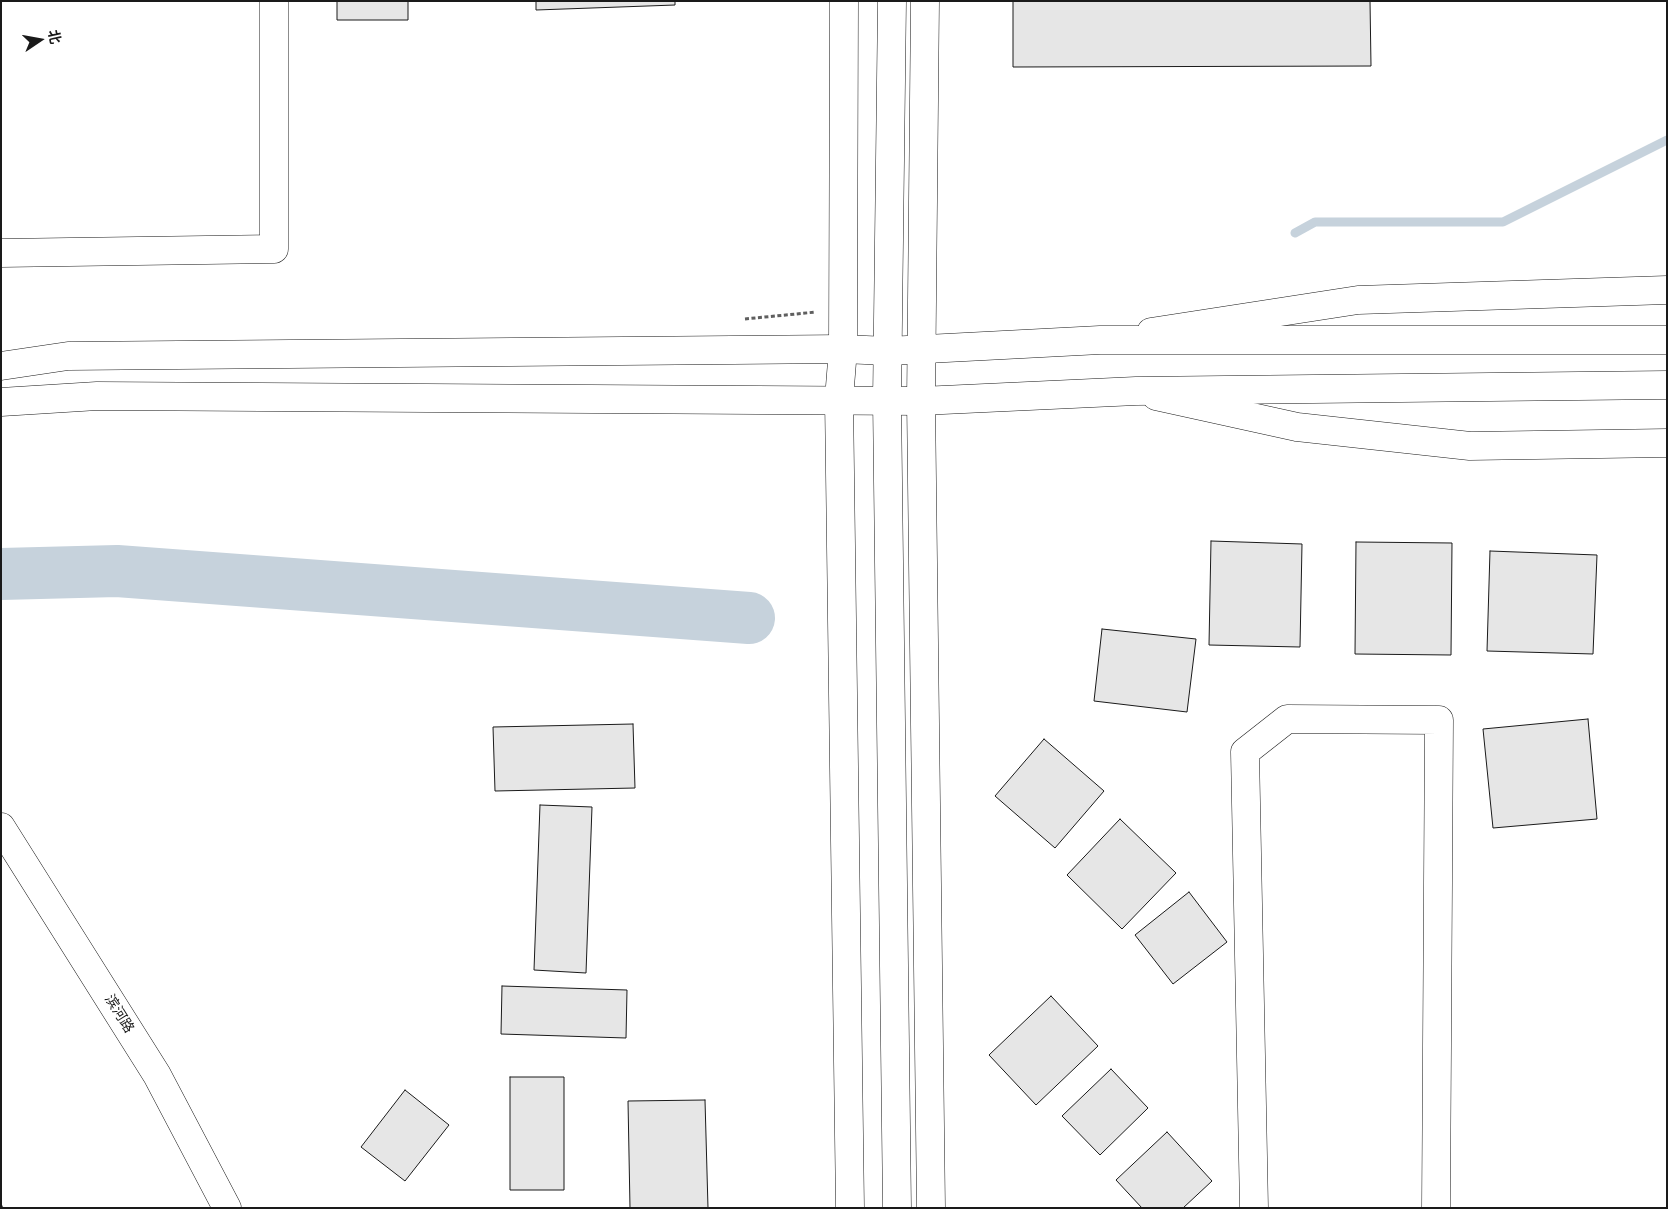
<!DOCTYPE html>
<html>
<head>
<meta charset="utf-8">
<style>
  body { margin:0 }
  #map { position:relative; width:1668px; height:1209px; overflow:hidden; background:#fff; font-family:"PT Sans","Noto Sans SC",sans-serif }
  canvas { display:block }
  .frame { position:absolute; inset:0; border:2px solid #1a1a1a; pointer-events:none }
  .north { position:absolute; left:15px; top:15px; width:50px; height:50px; -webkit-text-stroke:4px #fff; paint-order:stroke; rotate:78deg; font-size:14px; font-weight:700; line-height:20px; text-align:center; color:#1a1a1a }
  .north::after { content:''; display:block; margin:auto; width:18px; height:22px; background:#1a1a1a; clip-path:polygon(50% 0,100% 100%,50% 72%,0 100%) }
</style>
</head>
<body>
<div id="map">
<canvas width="1668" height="1209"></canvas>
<div class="frame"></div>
<div class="north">北</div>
</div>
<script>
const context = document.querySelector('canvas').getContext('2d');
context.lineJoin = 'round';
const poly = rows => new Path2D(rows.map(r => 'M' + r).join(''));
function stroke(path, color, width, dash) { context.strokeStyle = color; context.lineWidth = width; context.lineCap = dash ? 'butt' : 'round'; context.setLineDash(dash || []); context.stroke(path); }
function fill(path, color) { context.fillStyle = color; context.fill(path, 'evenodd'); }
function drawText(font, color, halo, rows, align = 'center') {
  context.font = font + ' "PT Sans","Noto Sans SC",sans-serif'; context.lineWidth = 4; context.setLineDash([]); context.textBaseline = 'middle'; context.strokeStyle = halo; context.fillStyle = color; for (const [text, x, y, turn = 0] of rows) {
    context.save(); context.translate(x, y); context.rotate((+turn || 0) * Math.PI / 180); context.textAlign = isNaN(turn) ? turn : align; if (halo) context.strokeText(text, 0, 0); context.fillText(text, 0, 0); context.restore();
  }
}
const stream = poly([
  [1295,233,1315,222,1503,222,1667,140]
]);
const river = poly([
  [1,574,117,571,749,618]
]);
const building = poly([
  [337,1,408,1,408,20,337,20,337,1],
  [536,1,675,1,675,5,536,10,536,1],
  [1013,1,1370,1,1371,66,1013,67,1013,1],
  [1211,541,1302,544,1300,647,1209,645,1211,541],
  [1356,542,1452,543,1451,655,1355,654,1356,542],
  [1490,551,1597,555,1593,654,1487,651,1490,551],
  [1102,629,1196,639,1187,712,1094,701,1102,629],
  [1588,719,1597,819,1493,828,1483,729,1588,719],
  [633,724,635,788,495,791,493,727,633,724],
  [1044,739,1104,791,1055,848,995,796,1044,739],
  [540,805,592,807,586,973,534,970,540,805],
  [1120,819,1176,873,1122,929,1067,875,1120,819],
  [1189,892,1227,942,1173,984,1135,935,1189,892],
  [502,986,627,990,626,1038,501,1034,502,986],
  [1051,996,1098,1046,1036,1105,989,1055,1051,996],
  [1111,1069,1148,1108,1100,1155,1062,1116,1111,1069],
  [510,1077,564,1077,564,1190,510,1190,510,1077],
  [405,1090,449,1125,405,1181,361,1147,405,1090],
  [705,1100,708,1208,630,1208,628,1101,705,1100],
  [1167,1132,1212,1181,1183,1208,1142,1208,1116,1180,1167,1132]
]);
const path = poly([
  [745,319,816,312],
  [1,1206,2,1208]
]);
const minor = poly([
  [925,1,921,401,931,1208],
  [1,253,274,249,274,1],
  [1151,332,1358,300,1667,290],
  [1156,396,1297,427,1470,446,1667,443],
  [1,827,157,1075,227,1208],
  [1254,1208,1245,752,1287,719,1439,720,1436,1208]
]);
const major = poly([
  [1,366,68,356,843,349,888,351,1100,340,1667,340],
  [1,402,97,396,921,401,1136,391,1667,385]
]);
const highway = poly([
  [844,1,843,349,839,399,850,1208],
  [892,1,887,400,897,1208]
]);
const streetNames = [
  ["滨河路",119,1014,58]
];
stroke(stream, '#c6d2dc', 9);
stroke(river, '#c6d2dc', 52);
fill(building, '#e6e6e6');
stroke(building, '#1a1a1a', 1);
stroke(minor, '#1a1a1a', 29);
stroke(major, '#1a1a1a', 29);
stroke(highway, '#1a1a1a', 29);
stroke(path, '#5f5f5f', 3, [4, 2.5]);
stroke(minor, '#fff', 28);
stroke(major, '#fff', 28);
stroke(highway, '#fff', 28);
drawText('14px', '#1a1a1a', '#fff', streetNames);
</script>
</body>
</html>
